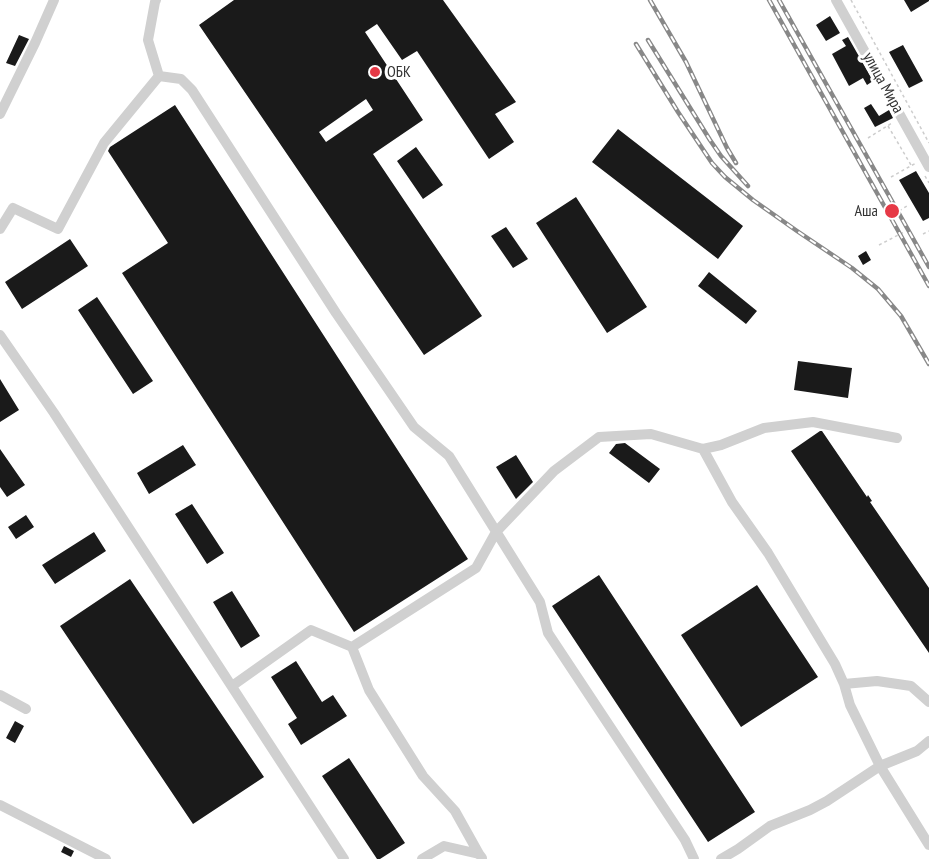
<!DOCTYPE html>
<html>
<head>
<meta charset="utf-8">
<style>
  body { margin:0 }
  canvas { display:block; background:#fff }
</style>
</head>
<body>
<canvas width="929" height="859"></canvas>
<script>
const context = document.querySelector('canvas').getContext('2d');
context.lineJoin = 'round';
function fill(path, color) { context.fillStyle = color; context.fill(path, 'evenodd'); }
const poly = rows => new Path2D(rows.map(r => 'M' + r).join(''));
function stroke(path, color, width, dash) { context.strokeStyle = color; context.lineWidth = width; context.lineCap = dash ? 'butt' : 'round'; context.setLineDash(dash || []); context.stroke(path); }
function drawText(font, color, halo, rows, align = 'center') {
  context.font = font + ' "PT Sans Narrow",sans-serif'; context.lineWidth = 6; context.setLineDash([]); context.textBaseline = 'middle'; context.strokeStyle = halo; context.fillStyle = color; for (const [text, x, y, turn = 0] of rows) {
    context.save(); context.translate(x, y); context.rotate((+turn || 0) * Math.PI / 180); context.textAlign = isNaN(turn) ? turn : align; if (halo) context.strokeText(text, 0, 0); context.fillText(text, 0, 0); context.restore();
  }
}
const building = poly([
  [234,0,443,0,516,102,495,114,514,142,489,159,417,51,402,60,377,24,365,32,423,120,373,154,482,316,424,355,199,25],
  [366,99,373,110,326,142,319,132],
  [904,0,929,0,929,1,911,12],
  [830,16,840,33,826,41,816,25],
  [19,35,29,39,15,66,6,63],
  [848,37,873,81,867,85,863,78,849,86,832,54,846,46,842,40],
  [903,45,923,81,909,88,889,52],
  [871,104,879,116,889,110,893,118,875,127,864,108],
  [175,105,468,559,354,632,122,273,168,243,108,151,110,147],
  [618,129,743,226,718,259,592,162],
  [416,147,443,185,423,199,397,161],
  [916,171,929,193,929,218,923,221,899,180],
  [576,197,647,307,607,333,536,223],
  [506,227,528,259,513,268,491,236],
  [70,239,88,266,22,309,5,282],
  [866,251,871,260,863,265,858,256],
  [709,272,757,311,746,324,698,286],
  [97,297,153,381,133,394,78,310],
  [798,361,852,368,848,398,794,390],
  [0,379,19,410,0,422],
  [820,431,822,431,867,497,868,495,872,501,870,502,929,588,929,653,791,451],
  [625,443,660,469,649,483,609,453,616,444],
  [183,445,196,465,149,494,137,473],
  [0,449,25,485,7,497,0,487],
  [516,455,533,482,516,499,496,467],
  [192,504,224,553,207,564,175,514],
  [26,515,34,527,16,539,8,527],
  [94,532,106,551,55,584,42,565],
  [599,575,755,812,708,842,552,606],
  [130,579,264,777,193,824,60,626],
  [757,585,818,677,741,727,681,635],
  [232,591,260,636,241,648,213,602],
  [296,661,322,702,333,695,347,716,301,745,288,724,297,718,271,677],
  [15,721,24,726,15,743,6,738],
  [349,758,405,843,380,859,377,859,322,776],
  [64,846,74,851,71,857,61,852]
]);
const path = poly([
  [851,0,929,143],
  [888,126,911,165],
  [868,138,892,123],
  [925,176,929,183],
  [891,177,916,163],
  [894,214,907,206],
  [923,234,929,231],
  [879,245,904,232]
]);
const minor = poly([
  [156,0,155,2,148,40,159,76,181,79,192,90,336,313,414,427,449,456,540,602,548,633,685,840,694,859],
  [836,0,929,167],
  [0,114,35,43,54,0],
  [0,229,13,208,58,229,104,143,159,76],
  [0,335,54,413,344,859],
  [703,449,732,502,768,553,835,664,844,684,850,705,880,766,929,845],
  [352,647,369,690,423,776,455,811,479,854],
  [844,684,877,681,911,686,929,702],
  [232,686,311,630,352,647,476,568,496,532,554,471,599,437,651,434,703,449,721,445,764,428,813,422,897,438],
  [0,695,26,709],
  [0,805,106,859],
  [422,859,444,846,479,854,482,858],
  [721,859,738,849,770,826,810,810,827,801,880,766,917,751,929,741]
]);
const rail = poly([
  [650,0,686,62,727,148,736,163],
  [769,0,929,286],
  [779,0,929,267],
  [648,40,710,140,721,156,748,186],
  [636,44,678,112,712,163,725,177,753,200,797,231,852,268,878,289,901,316,929,364]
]);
const markers = [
  [375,72,6,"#e63946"],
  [892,211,8,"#e63946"]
];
const poiNames = [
  ["ОБК",387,72],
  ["Аша",878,211,"right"]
];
const streetNames = [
  ["улица Мира",883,83,61]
];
fill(building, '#1a1a1a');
stroke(path, '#cdcdcd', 1.5, [3, 3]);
stroke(minor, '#d0d0d0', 10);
stroke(rail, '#888', 4.5);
stroke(rail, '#fff', 2, [7]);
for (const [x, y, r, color] of markers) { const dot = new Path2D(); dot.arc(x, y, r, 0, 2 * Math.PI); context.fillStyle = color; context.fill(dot); stroke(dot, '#fff', 2); }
drawText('16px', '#333', '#fff', poiNames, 'left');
drawText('16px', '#333', '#fff', streetNames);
</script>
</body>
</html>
